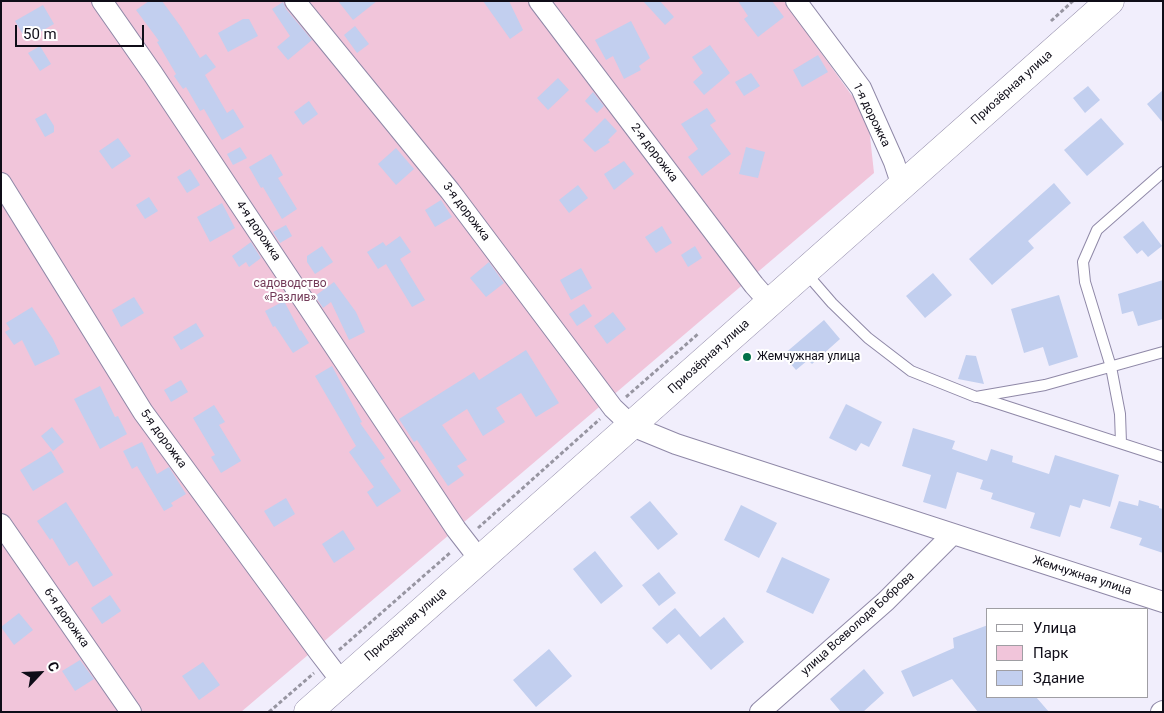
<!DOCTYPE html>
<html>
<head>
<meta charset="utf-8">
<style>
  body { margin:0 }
  #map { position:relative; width:1164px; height:713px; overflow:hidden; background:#f1eefc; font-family:Roboto,sans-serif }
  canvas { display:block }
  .frame { position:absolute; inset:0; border:2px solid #0f0d18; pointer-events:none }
  .legend { position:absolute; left:986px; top:608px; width:162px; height:90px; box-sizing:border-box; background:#fff; border:1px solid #9f9ea3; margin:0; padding:6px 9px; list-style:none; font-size:15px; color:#0f0d18 }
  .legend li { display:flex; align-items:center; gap:10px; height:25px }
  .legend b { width:25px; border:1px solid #9f9ea3 }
  .north { position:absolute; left:15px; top:648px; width:50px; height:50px; -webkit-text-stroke:4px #fff; paint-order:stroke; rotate:65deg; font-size:14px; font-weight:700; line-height:20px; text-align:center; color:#0f0d18 }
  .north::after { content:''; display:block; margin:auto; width:18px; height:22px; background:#0f0d18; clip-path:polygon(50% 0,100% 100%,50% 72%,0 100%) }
  .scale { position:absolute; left:15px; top:25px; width:129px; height:22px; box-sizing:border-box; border:2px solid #0f0d18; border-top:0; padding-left:6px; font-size:15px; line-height:18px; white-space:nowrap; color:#0f0d18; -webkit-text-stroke:4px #fff; paint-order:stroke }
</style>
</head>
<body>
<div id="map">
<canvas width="1164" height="713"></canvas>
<div class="frame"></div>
<ul class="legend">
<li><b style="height:6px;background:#fff"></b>Улица</li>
<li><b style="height:14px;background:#f1c5da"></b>Парк</li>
<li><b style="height:14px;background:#c2cfef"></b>Здание</li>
</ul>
<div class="north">С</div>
<div class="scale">50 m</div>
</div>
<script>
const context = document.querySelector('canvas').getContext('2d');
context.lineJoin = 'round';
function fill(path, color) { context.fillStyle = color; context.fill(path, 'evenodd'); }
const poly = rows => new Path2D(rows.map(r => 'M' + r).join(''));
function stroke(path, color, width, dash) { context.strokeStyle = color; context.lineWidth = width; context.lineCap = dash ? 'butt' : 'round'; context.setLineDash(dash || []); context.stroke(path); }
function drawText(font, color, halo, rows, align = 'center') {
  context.font = font + ' Roboto,sans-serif'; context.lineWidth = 4; context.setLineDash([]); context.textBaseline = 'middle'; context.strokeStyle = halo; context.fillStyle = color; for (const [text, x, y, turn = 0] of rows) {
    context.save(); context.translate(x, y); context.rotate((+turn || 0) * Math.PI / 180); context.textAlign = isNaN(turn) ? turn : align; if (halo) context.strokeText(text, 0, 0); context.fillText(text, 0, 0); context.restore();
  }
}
const green = poly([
  [1,1,784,1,868,118,874,173,241,712,1,712]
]);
const building = poly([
  [149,1,162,1,181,27,200,58,206,54,216,67,205,75,227,113,233,109,244,127,222,140,204,109,200,111,186,87,183,89,174,76,176,74,157,42,159,41,136,10],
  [338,1,377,1,353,20],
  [483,1,509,1,523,30,510,39],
  [643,1,660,1,674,17,665,25],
  [738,1,772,1,784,17,758,37,744,19,748,16],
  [283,2,286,9,312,40,288,60,277,47,290,36,272,9],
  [43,5,54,24,26,40,15,21],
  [243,19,249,19,258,36,228,52,218,33],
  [631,21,650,58,639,66,641,70,624,79,613,56,606,60,595,40],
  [355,26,369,44,357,53,344,35],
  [710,45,730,73,704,95,693,82,703,73,692,57],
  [40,46,51,64,40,71,28,53],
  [818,55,828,72,802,87,793,70],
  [751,73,760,86,744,96,735,82],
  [558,78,569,90,548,110,537,98],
  [1088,86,1100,100,1085,113,1073,98],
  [1163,90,1163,123,1147,104],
  [593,92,604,106,597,113,585,101],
  [309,101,318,114,303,125,294,112],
  [707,108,716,121,710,125,731,154,702,176,688,157,698,149,681,124],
  [46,113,54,126,54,132,45,137,35,119],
  [605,118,617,131,608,140,610,142,595,152,583,140],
  [1101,118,1124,144,1087,176,1064,150],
  [118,138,131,156,112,169,99,151],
  [240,147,247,158,233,165,227,154],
  [746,147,765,152,758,178,739,174],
  [396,148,414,169,396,185,378,164],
  [271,154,283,175,278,178,297,209,282,219,263,187,261,188,249,167],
  [624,161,634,174,614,190,604,174],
  [190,169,200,185,187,193,177,177],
  [1054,183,1071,203,1028,241,1034,248,992,285,969,259],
  [578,185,588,198,569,213,559,200],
  [149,197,158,211,145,219,136,205],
  [441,200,452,217,435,227,425,210],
  [222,203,235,228,210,242,197,217],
  [1143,221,1162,246,1148,257,1142,250,1137,254,1123,237],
  [286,225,292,236,280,243,273,232],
  [662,226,672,243,656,253,645,237],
  [400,236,411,252,400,259,425,300,412,307,386,264,378,269,367,252,383,242,386,246],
  [251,242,261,258,249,267,246,262,239,267,232,256],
  [322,246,333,262,315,274,307,262,307,256],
  [695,246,702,258,688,267,681,255],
  [489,262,504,283,486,297,470,278],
  [581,268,592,288,571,300,560,280],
  [933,273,952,295,925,318,906,296],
  [1163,280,1163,319,1138,326,1133,311,1122,314,1118,294],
  [334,282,356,312,365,332,349,340,331,302,323,308,315,296],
  [1059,295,1078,357,1049,366,1043,347,1024,353,1011,309],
  [134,297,144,313,121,327,112,310],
  [284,301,300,331,301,330,309,343,293,353,275,326,273,327,265,311],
  [584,304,592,316,577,326,569,314],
  [32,307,53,339,60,354,35,366,22,340,14,345,5,332,10,329,6,323],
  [613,312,626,329,607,344,594,326],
  [824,320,840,339,812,364,808,360,796,370,783,355],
  [196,323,204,336,181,350,173,337],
  [526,350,559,403,536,417,521,393,496,408,505,422,483,436,467,409,442,425,467,460,457,466,464,475,448,486,417,440,414,442,399,419,474,372,479,380],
  [966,355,976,356,984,384,958,379],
  [332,366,362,422,360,423,385,458,380,461,401,491,377,507,367,492,374,487,349,452,356,446,315,376],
  [181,380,188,392,171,402,164,390],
  [100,386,115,417,118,416,127,434,100,449,74,399],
  [846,404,882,422,869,447,861,443,856,451,829,438],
  [214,405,225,422,219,425,241,461,221,473,211,457,215,455,193,418],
  [52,427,64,442,53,451,41,436],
  [913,428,955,441,952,449,987,461,991,449,1013,456,1012,462,1049,474,1055,455,1119,475,1110,507,1083,499,1080,508,1070,505,1060,537,1030,528,1035,513,991,499,993,493,980,489,983,480,957,472,946,509,923,502,931,475,902,466],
  [142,442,157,474,169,467,186,494,171,503,173,506,164,511,137,466,132,469,123,451],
  [51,451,64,472,33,491,20,470],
  [286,498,295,514,274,527,264,511],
  [1139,500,1159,506,1159,508,1163,509,1163,553,1139,545,1142,538,1110,528,1119,501,1138,506],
  [650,501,678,534,658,550,630,517],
  [66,502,113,575,93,587,77,561,69,566,52,538,50,540,37,521],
  [741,505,777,523,759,558,724,540],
  [343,530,355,549,334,563,322,544],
  [595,551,623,586,601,604,573,569],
  [782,557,830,579,813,614,766,592],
  [659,572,676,593,659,606,642,585],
  [110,595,121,611,102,624,91,608],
  [675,608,700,637,724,617,744,642,711,670,679,634,667,644,652,628],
  [19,613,33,630,14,645,1,627],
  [988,625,988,697,1036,697,1049,712,978,712,952,679,913,697,901,671,954,648,953,638],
  [549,649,572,676,536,707,513,680],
  [80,660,94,679,75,691,62,671],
  [203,662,220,685,199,700,182,676],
  [864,669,884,693,863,712,841,712,830,699]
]);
const path = poly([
  [1051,21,1073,1],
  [626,397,698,334],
  [478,528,600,419],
  [339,650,451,552],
  [269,712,314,673]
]);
const lane = poly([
  [806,273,832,303,868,338,911,371,976,397,1045,385,1163,352],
  [978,397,1163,457],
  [1121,443,1120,414,1111,367,1085,282,1083,262,1097,230,1163,172]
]);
const street = poly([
  [102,1,153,74,456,529,480,560],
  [295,1,450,191,613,408,632,426,676,444,1163,602],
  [539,1,754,285,770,303],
  [796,1,861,88,894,162,902,186],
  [1,183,143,412,319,652,342,682],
  [1,524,131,712],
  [760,712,886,601,953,534],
  [1161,712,1163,711]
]);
const secondary = poly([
  [308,712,1110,1]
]);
const markers = [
  [747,357,5,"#027149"]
];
const streetNames = [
  ["Приозёрная улица",1012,88,-42],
  ["1-я дорожка",871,115,64],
  ["2-я дорожка",654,153,53],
  ["3-я дорожка",466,212,53],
  ["4-я дорожка",258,231,56],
  ["Приозёрная улица",709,357,-42],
  ["5-я дорожка",163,439,54],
  ["Жемчужная улица",1082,576,18],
  ["6-я дорожка",66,618,55],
  ["улица Всеволода Боброва",858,624,-42],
  ["Приозёрная улица",406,625,-41]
];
const parkNames = [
  ["садоводство",290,284],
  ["«Разлив»",290,298]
];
const poiNames = [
  ["Жемчужная улица",757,357]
];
fill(green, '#f1c5da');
fill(building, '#c2cfef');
stroke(lane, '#8f88a7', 12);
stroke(street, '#8f88a7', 22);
stroke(secondary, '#8f88a7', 29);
stroke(path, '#9795a1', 3, [4, 2.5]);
stroke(lane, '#fff', 10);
stroke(street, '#fff', 20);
stroke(secondary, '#fff', 28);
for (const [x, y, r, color] of markers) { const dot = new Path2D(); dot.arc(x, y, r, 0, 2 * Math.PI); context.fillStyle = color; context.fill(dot); stroke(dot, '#fff', 2); }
drawText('12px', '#0f0d18', '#fff', streetNames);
drawText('12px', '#733b59', '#fff', parkNames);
drawText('12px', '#0f0d18', '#fff', poiNames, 'left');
</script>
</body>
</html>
